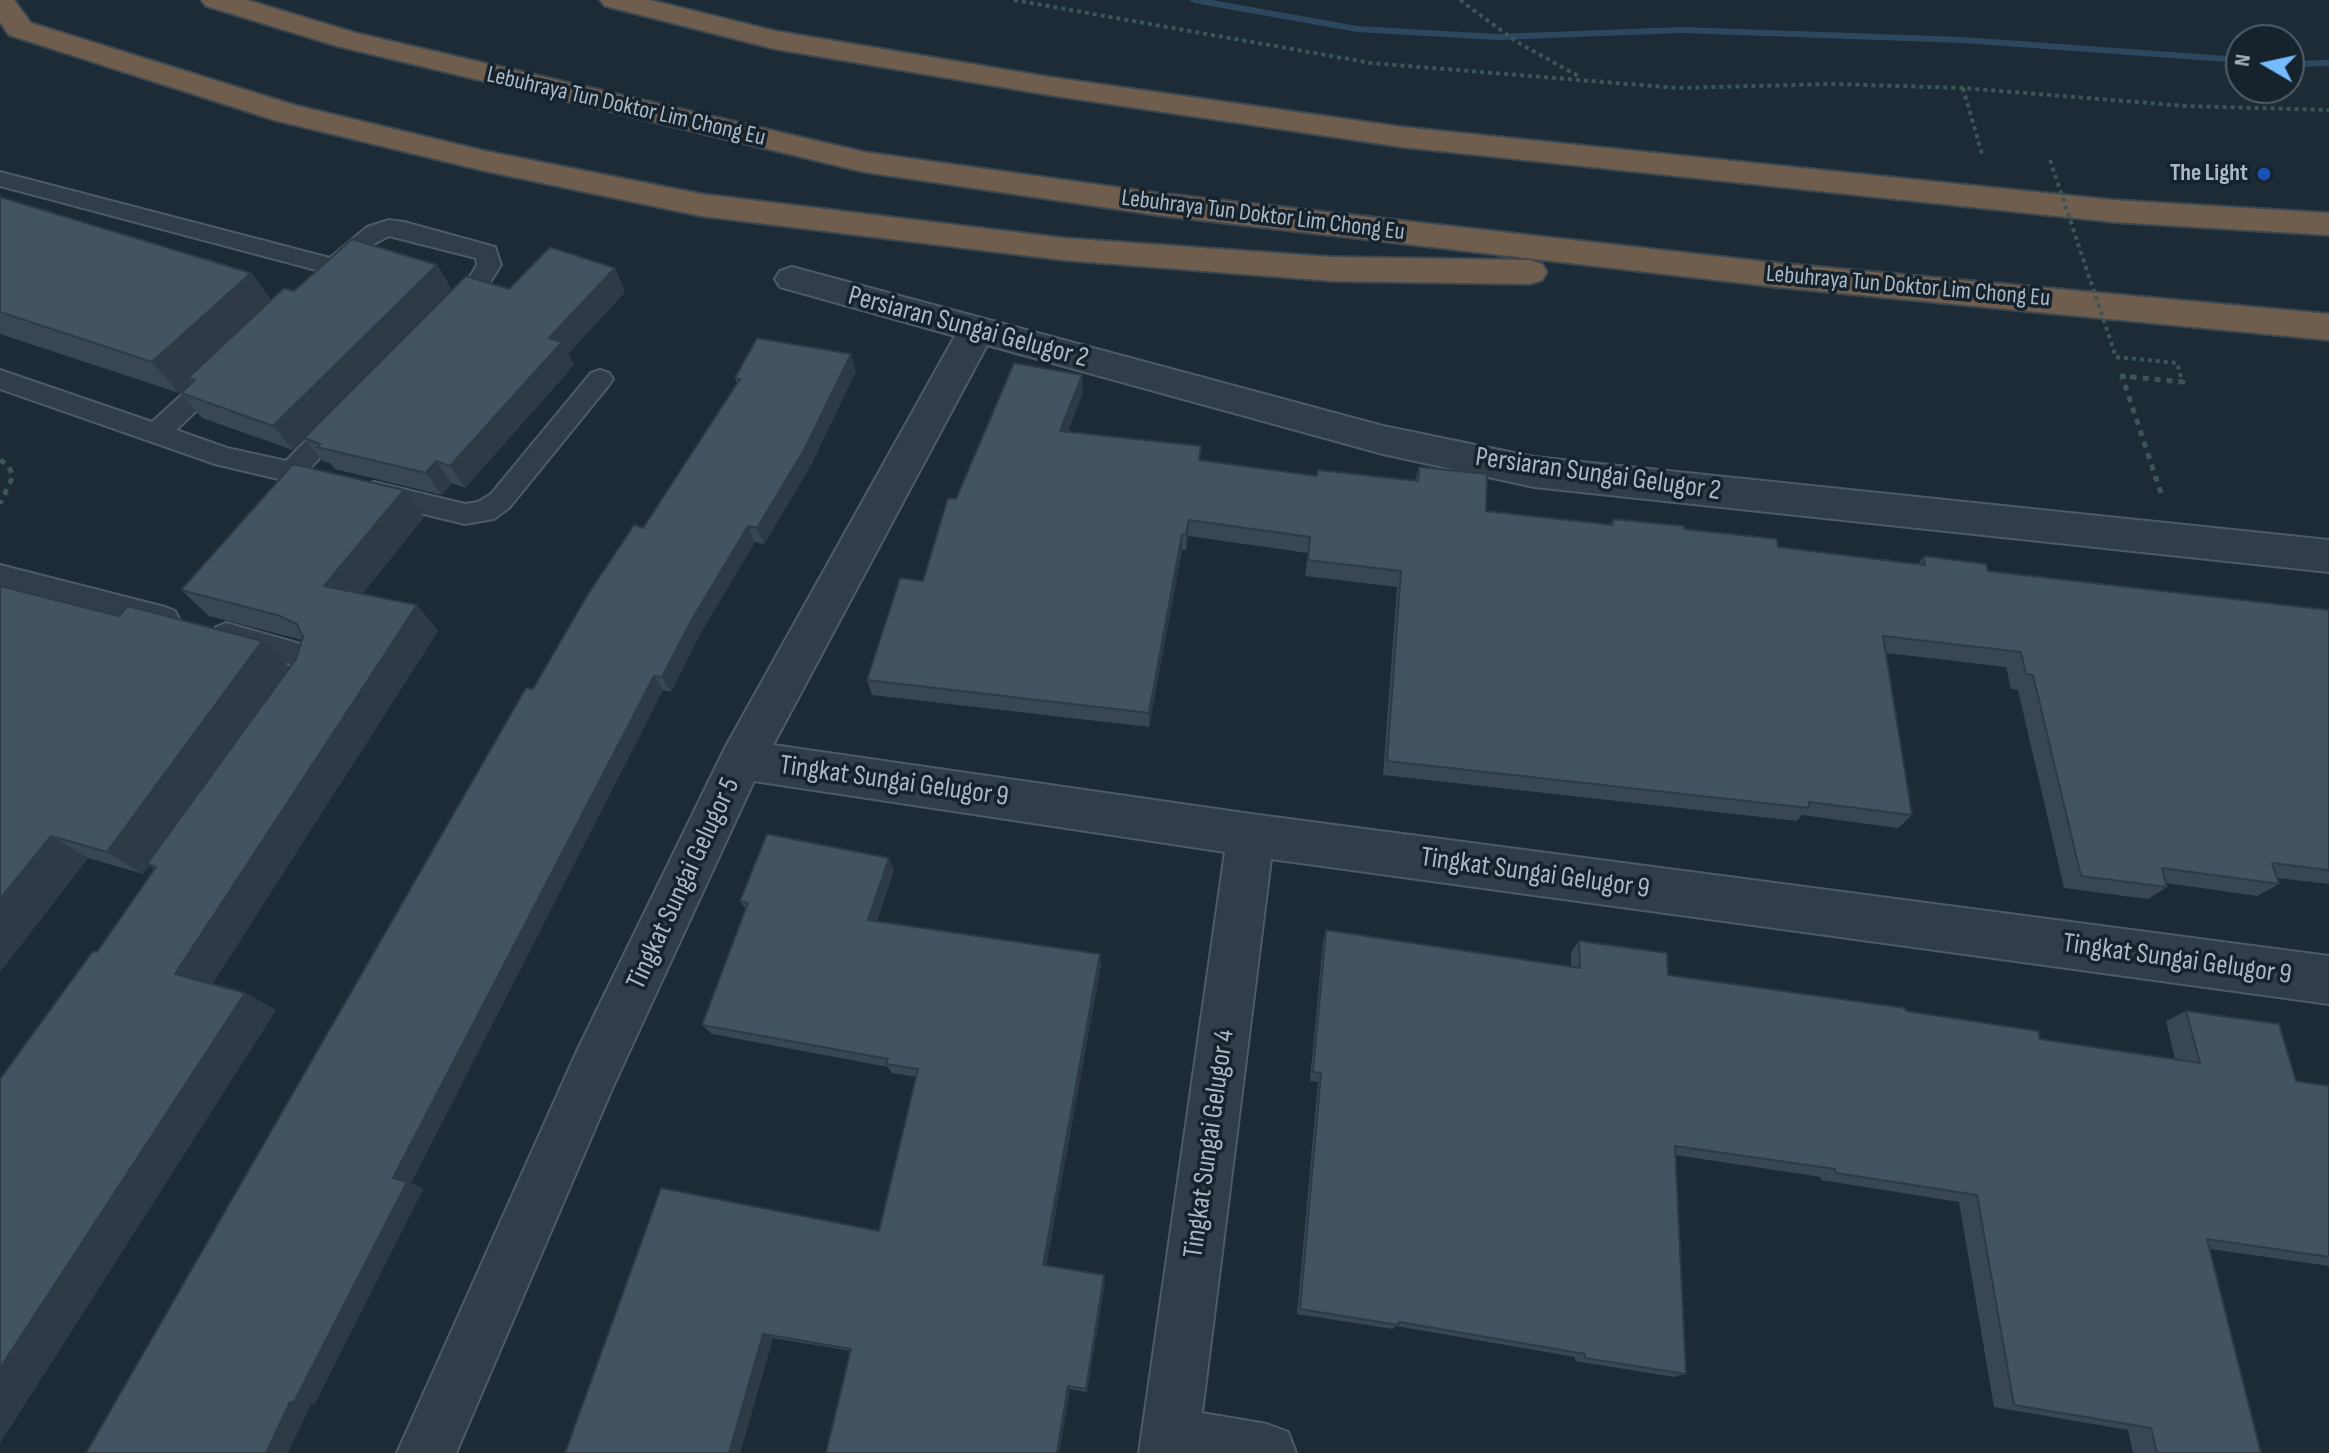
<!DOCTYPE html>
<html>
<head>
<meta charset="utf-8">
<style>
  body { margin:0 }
  #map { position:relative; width:2329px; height:1453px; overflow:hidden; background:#1d2b37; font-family:"Sofia Sans Condensed",sans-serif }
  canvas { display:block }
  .north { position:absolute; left:2225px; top:24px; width:80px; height:80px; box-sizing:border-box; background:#16222c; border:2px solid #515e69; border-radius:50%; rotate:279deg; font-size:22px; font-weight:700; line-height:32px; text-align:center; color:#aab8c5 }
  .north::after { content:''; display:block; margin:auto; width:28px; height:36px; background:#75bbff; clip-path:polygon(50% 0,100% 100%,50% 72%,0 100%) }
</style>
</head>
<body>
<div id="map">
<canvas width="2329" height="1453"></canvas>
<div class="north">N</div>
</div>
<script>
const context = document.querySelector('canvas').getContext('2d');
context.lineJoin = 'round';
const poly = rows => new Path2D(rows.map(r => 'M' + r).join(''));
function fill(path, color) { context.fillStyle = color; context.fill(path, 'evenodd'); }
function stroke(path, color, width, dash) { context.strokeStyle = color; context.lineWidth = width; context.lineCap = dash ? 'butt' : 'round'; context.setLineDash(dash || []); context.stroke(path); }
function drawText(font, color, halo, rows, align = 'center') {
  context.font = font + ' "Sofia Sans Condensed",sans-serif'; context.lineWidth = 7; context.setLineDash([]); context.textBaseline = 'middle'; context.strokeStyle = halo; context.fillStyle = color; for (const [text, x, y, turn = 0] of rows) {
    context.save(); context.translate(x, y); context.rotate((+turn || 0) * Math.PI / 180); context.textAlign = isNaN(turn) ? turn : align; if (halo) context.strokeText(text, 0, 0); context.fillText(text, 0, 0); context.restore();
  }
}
const stream = poly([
  [1189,0,1212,0,1357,26,1497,34,1682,27,1963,37,2241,57,2241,63,1963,43,1682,33,1497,40,1357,32,1194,3,1189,0],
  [2329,60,2329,66,2289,67,2289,61,2329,60]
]);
const pathFar1 = poly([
  [1014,0,1371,63,1677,88,1832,84,1963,88,2186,106,2329,110],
  [1460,0,1517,42,1580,77],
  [1963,88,1982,154,1985,154],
  [2116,357,2177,363,2181,377],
  [2122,377,2134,377]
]);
const path = poly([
  [0,460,8,465,13,476,0,504],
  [2161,493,2122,376,2183,382,2181,375]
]);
const lane = poly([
  [0,172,330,258,367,227,389,220,404,222,495,247,501,265,487,287,461,315,452,317,443,315,440,309,471,275,477,265,476,258,389,236,368,247,343,273,335,275,0,186,0,172],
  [219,366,228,369,232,375,228,381,176,430,227,448,286,461,333,413,342,411,351,413,355,420,300,479,291,482,215,464,0,389,0,370,152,422,210,369,219,366],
  [600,370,609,373,613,379,609,385,509,508,494,519,465,524,374,502,365,499,361,492,365,485,374,482,465,504,478,502,491,494,591,373,600,370],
  [0,565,165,607,175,611,179,619,175,627,165,631,0,587,0,565],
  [226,623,311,647,320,652,325,661,319,682,312,691,302,694,292,691,287,682,295,669,293,665,216,643,212,635,216,627,226,623]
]);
const street = poly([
  [792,267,1383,426,1534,457,2329,540,2329,572,1534,487,1383,454,987,345,773,745,1251,814,2329,956,2329,1004,1271,859,1202,1413,1267,1424,1288,1432,1296,1453,1139,1453,1225,852,754,781,612,1089,456,1453,397,1453,576,1053,726,746,955,336,780,287,775,279,780,271,792,267]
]);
const highway = poly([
  [0,0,14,0,31,23,294,105,485,151,701,194,1063,238,1332,257,1530,260,1542,264,1547,272,1542,280,1530,284,1332,281,1063,260,701,216,485,171,274,120,9,35,0,22,0,0],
  [201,0,247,0,356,33,864,152,1157,193,1776,263,2329,314,2329,340,1776,287,1157,215,864,172,337,46,206,6,201,0],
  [600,0,650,0,775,31,1049,77,1402,127,2113,200,2329,213,2329,235,2113,222,1402,147,1049,95,775,49,605,6,600,0]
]);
const pathBridge = poly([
  [2050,160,2116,357]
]);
const wall = poly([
  [0,197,251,273,272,301,294,291,437,265,452,290,509,289,615,268,625,292,568,354,574,365,465,488,452,483,442,495,335,469,330,463,322,461,304,438,293,450,202,418,181,393,192,383,191,382,179,393,0,334],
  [856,371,810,467,764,544,755,542,699,636,671,692,663,690,411,1183,423,1189,314,1405,311,1404,533,689,643,528,737,384,735,378],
  [1083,392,1068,431,1201,461,1317,476,1415,480,1419,467,1486,511,1610,525,1613,519,1684,529,1778,547,1918,564,1924,556,1988,571,2329,610,2329,884,2277,878,2279,884,2257,896,2166,883,2167,887,2148,899,2064,888,2018,690,2011,689,2006,667,1886,653,1912,815,1898,828,1802,815,1797,821,1383,775,1397,587,1305,576,1308,553,1188,536,1186,550,1182,550,1149,727,872,695,867,680,923,581,956,499],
  [424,517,362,594,417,605,438,631,212,984,245,993,276,1010,0,1443,0,1079,97,952,155,869,149,866,143,874,88,858,0,972,119,616,262,641,290,668,296,659,302,640,209,616,181,590],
  [889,858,894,870,877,921,1101,965,1046,1266,1104,1275,1105,1281,1087,1392,1070,1389,1059,1453,826,1453,851,1351,773,1338,740,1453,565,1453,879,1231,917,1077,892,1073,888,1067,712,1034,702,1025,746,910,740,901],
  [1326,930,1571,967,1571,952,1579,941,1668,975,1906,1011,2040,1039,2175,1059,2166,1021,2186,1011,2296,1081,2329,1086,2329,1266,2210,1249,2261,1453,2133,1453,2128,1430,1994,1407,1959,1202,1821,1180,1821,1177,1675,1155,1686,1374,1674,1377,1575,1361,1575,1357,1396,1326,1393,1329,1297,1314,1318,1082,1310,1081,1323,941]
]);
const shadedWall = poly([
  [437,265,452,290,293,450,273,426],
  [615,268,625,292,568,354,574,365,465,488,450,466,549,338],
  [251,273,275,305,188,378,191,382,179,393,152,362],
  [851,354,856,371,810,467,764,544,757,528],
  [1082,375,1083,392,1062,447,1060,431],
  [436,461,452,483,442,495,426,473],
  [404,490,424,517,348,612,324,586],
  [1189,520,1188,536,1186,550,1186,534],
  [748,526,755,542,699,636,671,692,662,677,691,621],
  [1182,534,1182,550,1149,727,1149,713],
  [417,605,438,631,208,991,175,974],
  [262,641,290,668,143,874,107,852],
  [654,676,663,690,411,1183,423,1189,314,1405,311,1404,288,1453,266,1453,393,1178],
  [51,836,88,858,0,972,0,899],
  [889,858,894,870,873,931,868,920],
  [1100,954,1101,965,1045,1271,1043,1265],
  [245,993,276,1010,0,1443,0,1368],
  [1104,1275,1105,1281,1087,1392,1086,1389],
  [763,1334,773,1338,740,1453,729,1453],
  [1068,1386,1070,1389,1059,1453,1057,1453]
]);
const building = poly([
  [0,197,251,273,152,362,0,312,0,197],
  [352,239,437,265,273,426,181,393,195,380,188,378,284,288,294,291,352,239],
  [550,247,615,268,549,338,562,342,450,466,436,461,426,473,317,447,320,444,304,438,466,276,509,289,550,247],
  [757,338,851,354,804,450,757,528,748,526,691,621,662,677,654,676,393,1178,407,1182,294,1402,290,1402,266,1453,86,1453,526,688,533,689,588,594,634,525,643,528,740,379,735,378,757,338],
  [1014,363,1082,375,1060,431,1201,446,1199,460,1317,476,1318,470,1418,481,1419,467,1487,474,1486,511,1613,525,1613,519,1684,526,1684,529,1777,539,1778,547,1925,565,1924,556,1986,564,1988,571,2329,610,2329,870,2272,863,2279,884,2162,868,2167,887,2081,876,2033,675,2026,674,2021,652,1883,636,1912,815,1809,802,1809,808,1387,761,1401,571,1308,560,1310,537,1189,520,1186,534,1182,534,1149,713,867,680,900,578,923,581,948,498,956,499,1014,363],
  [293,464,404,490,324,586,417,605,175,974,245,993,0,1368,0,1079,93,951,97,952,156,867,147,864,296,659,303,637,297,624,277,615,181,590,293,464],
  [0,586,119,616,128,606,262,641,107,852,51,836,0,899,0,586],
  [767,834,889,858,868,920,1100,954,1043,1265,1104,1275,1086,1389,1068,1386,1057,1453,826,1453,851,1349,763,1334,729,1453,565,1453,661,1188,879,1231,918,1069,886,1064,888,1059,702,1025,748,903,740,901,767,834],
  [1326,930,1580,968,1579,941,1667,953,1668,975,1905,1008,1906,1011,2038,1031,2040,1039,2200,1063,2186,1011,2279,1024,2296,1081,2329,1086,2329,1257,2207,1239,2261,1453,2157,1453,2151,1428,2014,1405,1977,1195,1836,1173,1835,1169,1675,1146,1686,1374,1585,1358,1585,1354,1399,1322,1398,1325,1300,1309,1321,1073,1313,1072,1326,930]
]);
const markers = [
  [2264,174,8,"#1a4fb4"]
];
const farStreetnames = [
  ["Lebuhraya Tun Doktor Lim Chong Eu",626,107,13],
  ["Lebuhraya Tun Doktor Lim Chong Eu",1263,216,7],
  ["Lebuhraya Tun Doktor Lim Chong Eu",1908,287,5]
];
const farPoinames = [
  ["The Light",2248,174]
];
const streetNames = [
  ["Persiaran Sungai Gelugor 2",968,328,15],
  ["Persiaran Sungai Gelugor 2",1598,475,8],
  ["Tingkat Sungai Gelugor 9",894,782,8],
  ["Tingkat Sungai Gelugor 9",1535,874,8],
  ["Tingkat Sungai Gelugor 5",684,884,-65],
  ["Tingkat Sungai Gelugor 9",2177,960,8],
  ["Tingkat Sungai Gelugor 4",1210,1144,-82]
];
fill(stream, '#2d485e');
stroke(lane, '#4e5b66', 4);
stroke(street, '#4e5b66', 4);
stroke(highway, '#3b4852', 4);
stroke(pathFar1, '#3c5555', 4, [4, 4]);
stroke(path, '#3c5555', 5, [6, 6]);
fill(lane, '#313d48');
fill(street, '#313d48');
fill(highway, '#6f5d4d');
stroke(pathBridge, '#3c5555', 4, [4, 4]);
fill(wall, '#394754');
fill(shadedWall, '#2e3a45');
fill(building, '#425362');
stroke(building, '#2e3a45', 2);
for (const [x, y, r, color] of markers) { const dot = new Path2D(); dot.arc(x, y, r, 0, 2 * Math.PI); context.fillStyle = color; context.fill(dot); stroke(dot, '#16222c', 3); }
drawText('24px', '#aab8c5', '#16222c', farStreetnames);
drawText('bold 24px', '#aab8c5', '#16222c', farPoinames, 'right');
drawText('28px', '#aab8c5', '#16222c', streetNames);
</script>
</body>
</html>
